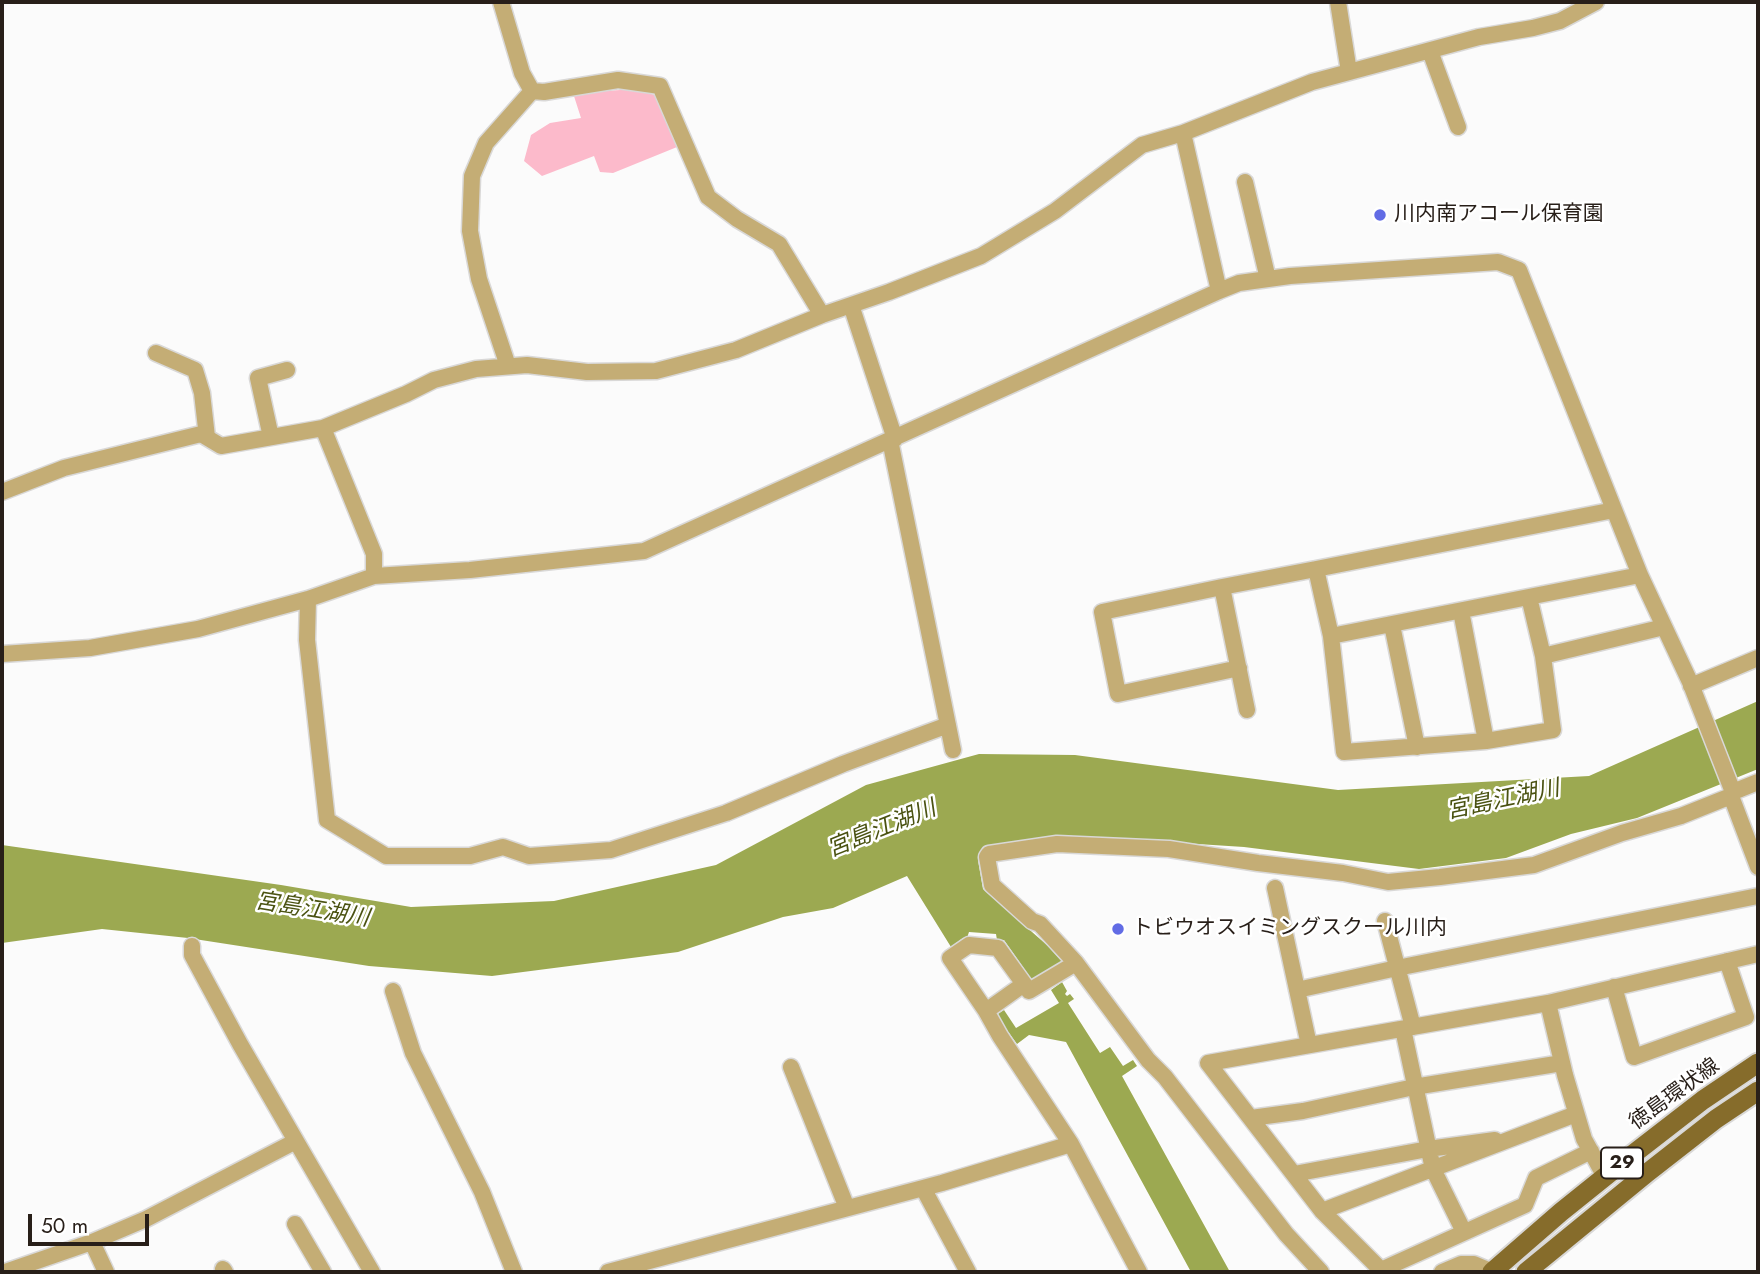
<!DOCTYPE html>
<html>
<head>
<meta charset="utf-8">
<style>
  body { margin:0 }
  #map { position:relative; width:1760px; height:1274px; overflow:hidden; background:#fbfbfb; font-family:Jost,sans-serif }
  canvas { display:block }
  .frame { position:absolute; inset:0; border:4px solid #281f19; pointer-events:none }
  .scale { position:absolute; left:28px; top:1214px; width:121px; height:32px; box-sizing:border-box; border:4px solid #281f19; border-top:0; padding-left:9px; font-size:21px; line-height:24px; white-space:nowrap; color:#281f19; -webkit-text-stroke:5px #fff; paint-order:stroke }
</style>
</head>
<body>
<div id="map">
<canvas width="1760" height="1274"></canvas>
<div class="frame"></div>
<div class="scale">50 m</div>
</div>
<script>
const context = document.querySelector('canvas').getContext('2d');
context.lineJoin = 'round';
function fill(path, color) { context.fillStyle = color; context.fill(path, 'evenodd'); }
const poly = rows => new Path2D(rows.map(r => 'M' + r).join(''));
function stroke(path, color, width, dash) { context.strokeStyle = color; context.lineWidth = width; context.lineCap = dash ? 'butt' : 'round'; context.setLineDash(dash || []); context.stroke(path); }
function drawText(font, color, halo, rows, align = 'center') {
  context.font = font + ' Jost,"Noto Sans JP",sans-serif'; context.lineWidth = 5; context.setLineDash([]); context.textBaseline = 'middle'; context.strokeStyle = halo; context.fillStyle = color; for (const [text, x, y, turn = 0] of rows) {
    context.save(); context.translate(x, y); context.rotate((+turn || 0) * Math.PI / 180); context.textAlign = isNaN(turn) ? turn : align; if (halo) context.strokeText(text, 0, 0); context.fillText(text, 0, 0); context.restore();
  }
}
const green = poly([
  [636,89,658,96,682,145,613,173,600,172,594,156,542,176,524,161,531,135,550,123,581,118,573,93]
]);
const water = poly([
  [1758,701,1758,769,1637,818,1571,834,1506,858,1419,869,1244,847,1058,835,985,847,978,860,983,889,1048,946,1065,965,1032,980,1004,940,997,940,996,934,969,932,967,938,963,938,951,947,907,876,833,908,783,917,678,952,492,976,369,966,188,938,102,929,2,943,2,845,281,885,411,907,554,901,716,865,866,785,979,754,1075,755,1338,790,1589,776],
  [1062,982,1067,991,1065,994,1067,996,1070,994,1074,999,1068,1003,1100,1053,1110,1047,1123,1066,1133,1060,1137,1066,1122,1076,1230,1272,1191,1272,1066,1042,1029,1035,1017,1044,996,1015,1004,1010,1016,1028,1059,1003,1051,990]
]);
const minor = poly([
  [501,2,522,73,532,91,544,92,618,80,660,86,708,197,737,219,779,244,822,315],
  [1338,2,1349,72],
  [1430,51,1458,127],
  [1183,133,1219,291,1239,283,1290,276,1498,262,1519,270,1640,575,1690,682,1733,792,1731,796,1758,867],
  [1245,182,1268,279],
  [851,305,895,439],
  [156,353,195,370,202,393,207,437],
  [508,366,479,279,470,231,472,176,486,143,532,91],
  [323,428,374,554,374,576,308,599,307,640,327,820,386,856,470,856,503,847,529,856,611,850,726,813,843,764,948,725],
  [271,437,258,378,287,370],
  [890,440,953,750],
  [2,492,64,468,201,434,221,446,323,428,406,394,434,380,476,369,527,365,587,372,656,371,736,350,822,315,889,292,981,256,1055,211,1142,145,1183,133,1312,82,1479,37,1533,28,1560,21,1596,2],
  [374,576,470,570,644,551,1219,291],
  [1222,587,1102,612,1118,694,1239,668],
  [1529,597,1543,656,1553,730,1486,741,1344,752,1331,636,1316,569,1614,510],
  [1461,611,1486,741],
  [1392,625,1417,747],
  [1331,636,1640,575],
  [2,654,90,648,198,629,308,599],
  [1543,656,1664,627],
  [1691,686,1758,658],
  [1247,710,1222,587,1316,569],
  [1733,792,1758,782],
  [1275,888,1309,1045],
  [1385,921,1413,1027],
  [192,946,192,955,240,1044,296,1141],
  [1024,984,986,1011,950,958,969,945,998,948,1024,984,1029,991,1076,963],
  [1614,987,1634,1057,1746,1017,1727,961],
  [1297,990,1397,968,1758,896],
  [393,991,413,1053,482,1192,514,1272],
  [1548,1003,1565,1075,1584,1139,1605,1177],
  [986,1011,1000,1036,1071,1144],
  [1403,1029,1433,1169,1464,1232],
  [791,1067,847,1208],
  [1251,1118,1303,1111,1414,1087,1562,1063],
  [1294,1174,1428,1149,1495,1140],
  [923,1188,968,1272],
  [1322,1211,1576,1114],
  [295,1224,323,1272],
  [92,1242,106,1272],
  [223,1269,225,1272],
  [1381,1270,1525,1205,1536,1178,1591,1151],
  [5,1272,92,1242,146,1219,296,1141,372,1272],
  [608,1272,942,1183,1071,1144,1139,1272],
  [1321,1272,1286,1234,1165,1077,1148,1060,1076,963,1040,924,1032,921,992,885,987,857,989,854,1057,844,1169,849,1258,863,1343,873,1388,882,1440,877,1534,865,1622,833,1681,816,1731,796],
  [1383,1272,1322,1211,1208,1063,1548,1003,1758,954],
  [1442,1272,1461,1264,1474,1264,1493,1272]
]);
const major = poly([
  [1492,1272,1561,1212,1632,1155,1703,1100,1758,1063],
  [1526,1272,1647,1173,1716,1119,1758,1091]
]);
const markers = [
  [1380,215,7,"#626ce5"],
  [1118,929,7,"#626ce5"]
];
const shields = [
  [1622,1163,42]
];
const shieldNames = [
  ["29",1622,1163]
];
const poiNames = [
  ["川内南アコール保育園",1394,215],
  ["トビウオスイミングスクール川内",1132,929]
];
const streetNames = [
  ["徳島環状線",1675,1095,-36]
];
const waterNames = [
  ["宮島江湖川",1503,801,-12],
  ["宮島江湖川",882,830,-22],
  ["宮島江湖川",312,911,9]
];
fill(green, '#fcbacb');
fill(water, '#9ca951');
stroke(minor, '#d9d8d7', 19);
stroke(major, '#d9d8d7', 23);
stroke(minor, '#c4ad75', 16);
stroke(major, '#866c2b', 19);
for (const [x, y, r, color] of markers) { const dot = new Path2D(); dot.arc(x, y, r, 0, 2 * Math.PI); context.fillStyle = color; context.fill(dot); stroke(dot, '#fff', 2.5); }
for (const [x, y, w] of shields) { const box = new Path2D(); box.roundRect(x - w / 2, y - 15.5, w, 31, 5); context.fillStyle = '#fff'; context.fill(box); stroke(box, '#281f19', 2); }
drawText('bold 19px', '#281f19', null, shieldNames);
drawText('21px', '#281f19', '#fff', poiNames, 'left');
drawText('21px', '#281f19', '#fff', streetNames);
drawText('italic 23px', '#4a5211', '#fff', waterNames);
</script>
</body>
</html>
